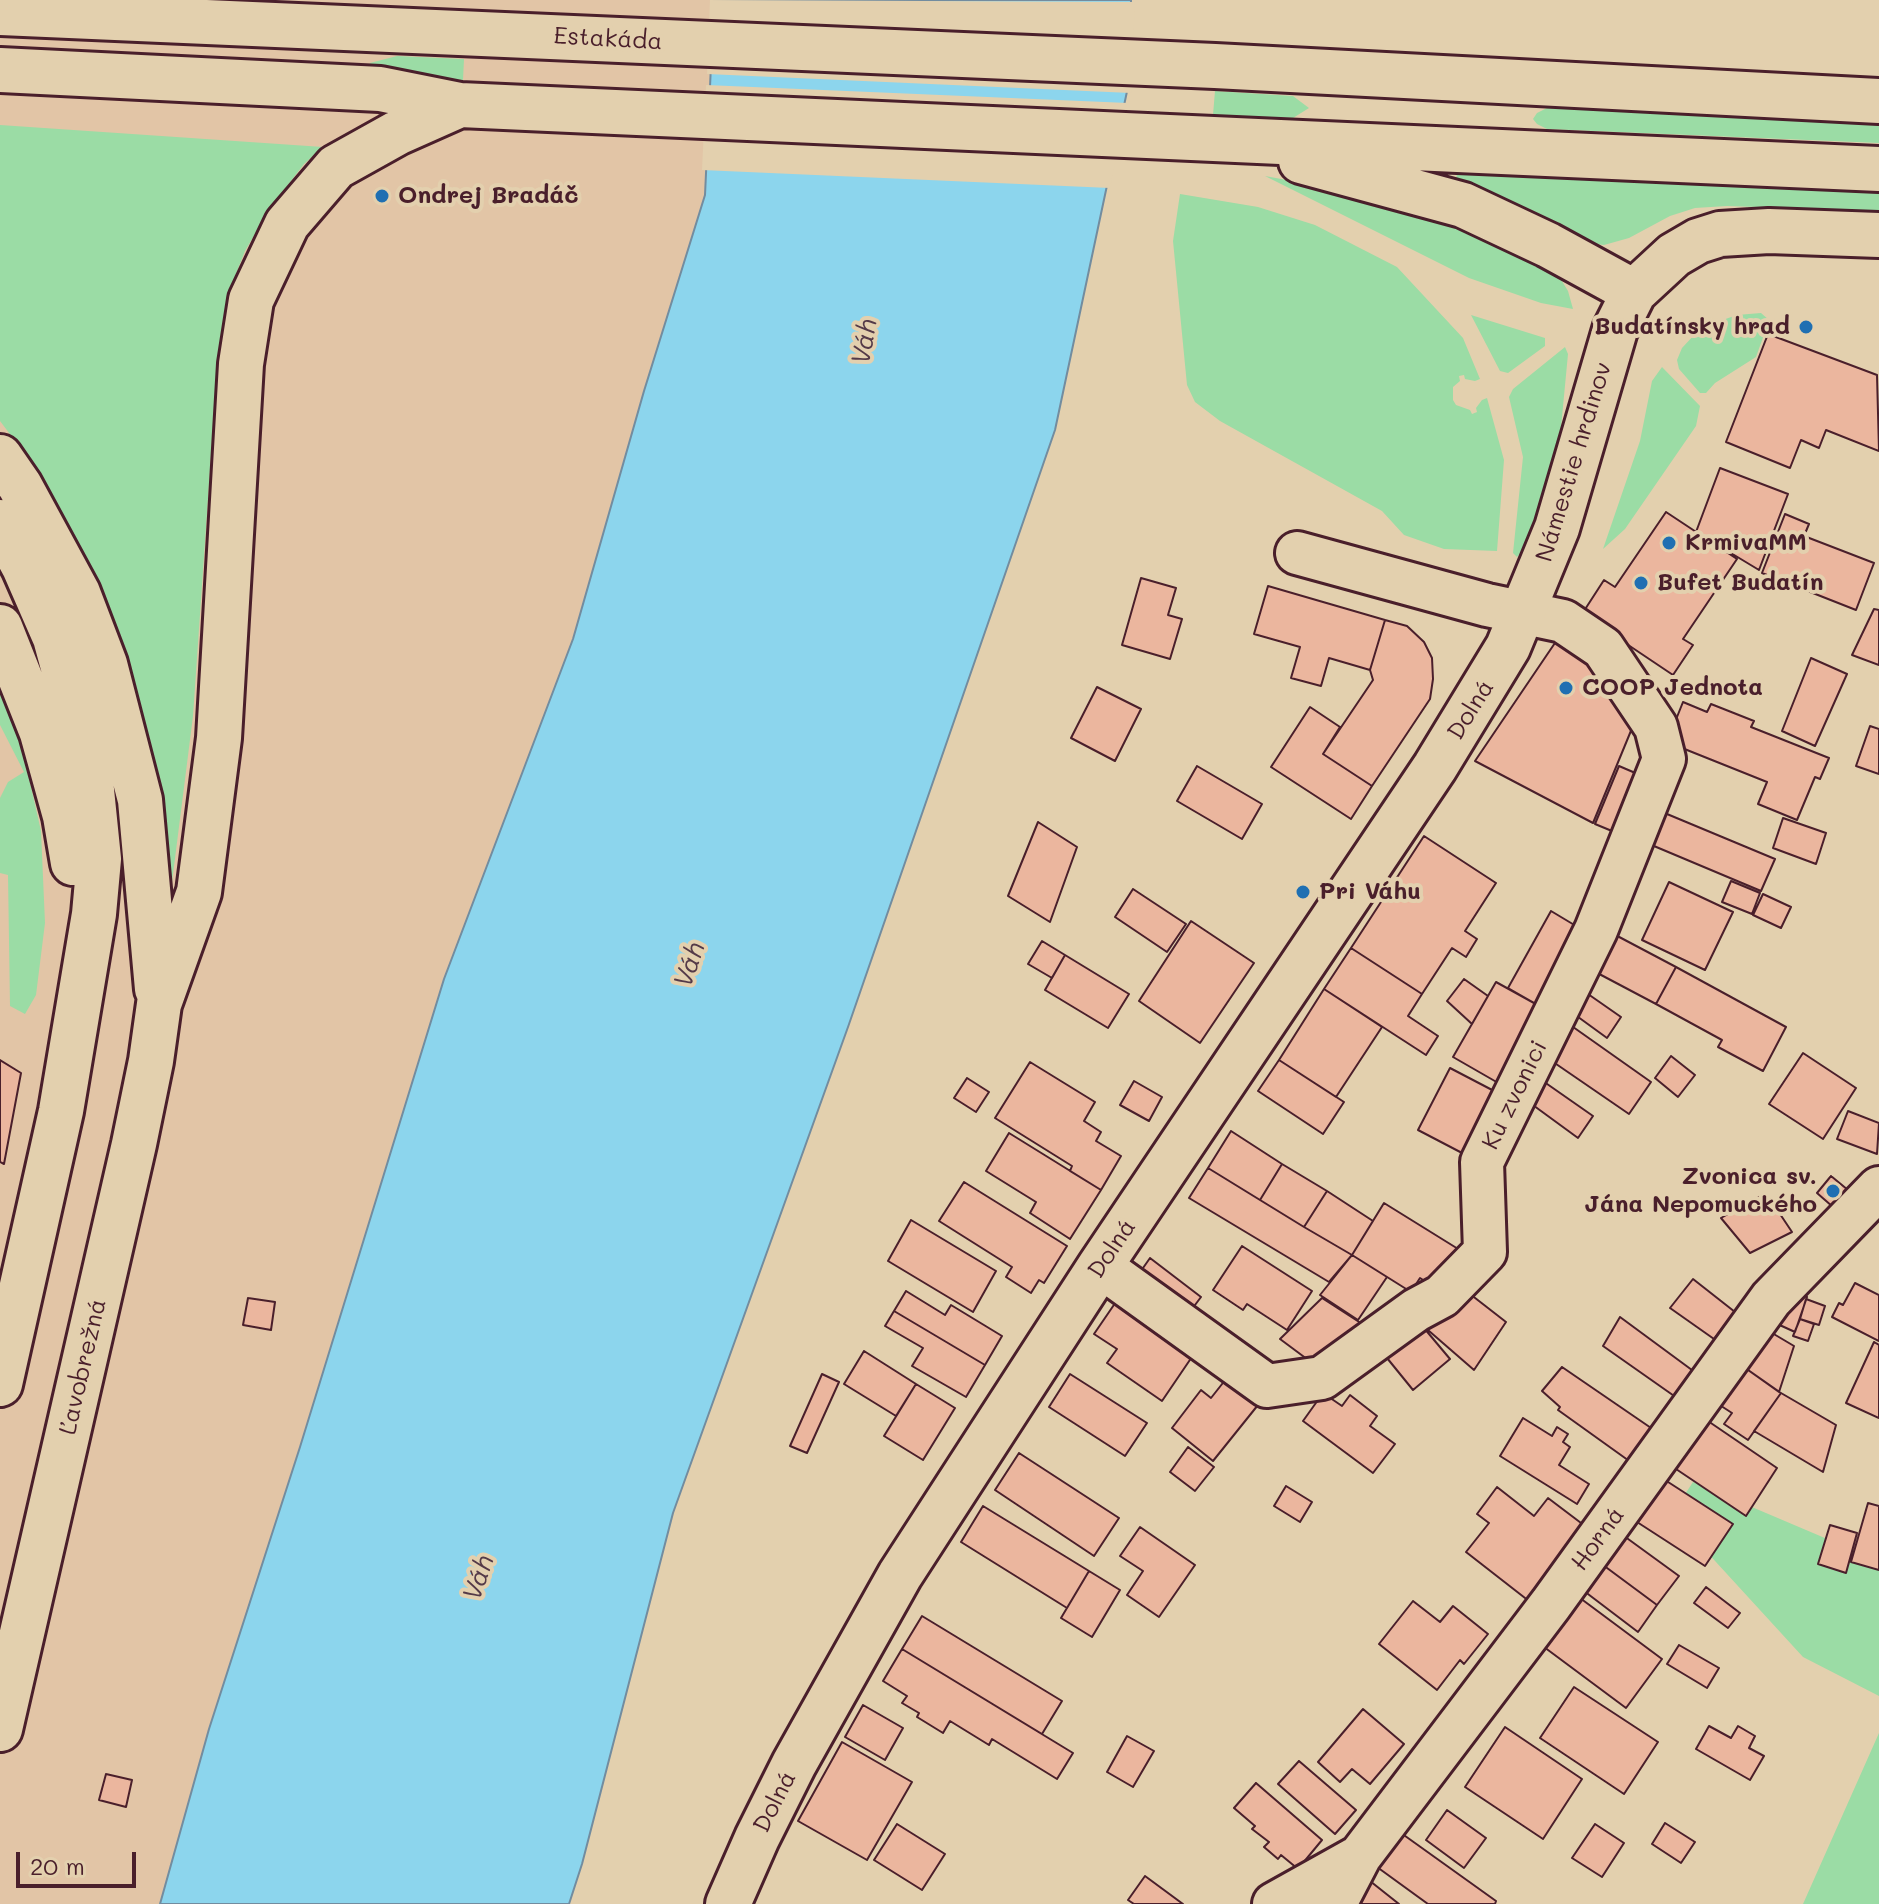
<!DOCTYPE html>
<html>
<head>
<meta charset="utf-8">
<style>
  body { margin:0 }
  #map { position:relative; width:1879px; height:1904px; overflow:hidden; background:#e3d0ae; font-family:Mali,sans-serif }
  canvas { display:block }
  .scale { position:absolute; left:16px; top:1852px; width:120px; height:36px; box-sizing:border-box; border:4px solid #4a1f2b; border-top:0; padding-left:10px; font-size:24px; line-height:28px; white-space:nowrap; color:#4a1f2b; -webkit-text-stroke:6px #e3d0ae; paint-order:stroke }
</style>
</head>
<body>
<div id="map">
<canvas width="1879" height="1904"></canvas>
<div class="scale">20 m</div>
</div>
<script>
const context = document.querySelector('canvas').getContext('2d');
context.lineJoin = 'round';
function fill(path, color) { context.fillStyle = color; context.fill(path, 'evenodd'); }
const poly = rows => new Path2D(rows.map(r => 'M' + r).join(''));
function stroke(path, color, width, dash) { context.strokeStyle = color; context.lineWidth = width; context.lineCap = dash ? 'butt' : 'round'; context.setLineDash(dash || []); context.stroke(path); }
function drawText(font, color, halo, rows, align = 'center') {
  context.font = font + ' Mali,sans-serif'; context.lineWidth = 8; context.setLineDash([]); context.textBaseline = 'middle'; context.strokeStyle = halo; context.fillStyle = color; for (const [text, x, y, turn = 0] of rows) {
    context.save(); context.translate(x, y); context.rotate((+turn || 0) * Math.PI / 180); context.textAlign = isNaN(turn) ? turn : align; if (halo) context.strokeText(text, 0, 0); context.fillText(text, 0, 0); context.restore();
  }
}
const built = poly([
  [0,0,714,0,705,195,644,391,573,639,300,1447,209,1729,160,1904,0,1904]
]);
const green = poly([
  [397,56,464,59,463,80,373,76,367,70,370,63],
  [1215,91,1293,96,1309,108,1293,118,1213,115],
  [1547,108,1879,123,1879,143,1547,129,1537,124,1533,119,1537,113],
  [0,125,323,147,304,164,271,207,245,251,230,289,222,338,212,440,193,716,172,882,165,881,163,796,129,666,87,560,28,458,0,421],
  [1457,174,1879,192,1879,211,1727,206,1695,208,1670,216,1629,238,1604,245,1587,243,1456,179],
  [1265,176,1373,196,1436,212,1557,273,1568,291,1573,309,1541,303,1469,278],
  [1180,194,1258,207,1315,225,1397,267,1463,338,1480,379,1475,381,1465,379,1464,375,1459,376,1460,381,1453,387,1453,400,1456,405,1470,410,1472,414,1477,412,1476,408,1482,400,1487,398,1504,460,1497,551,1444,549,1404,535,1382,511,1220,421,1195,402,1187,385,1173,241],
  [1761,313,1776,326,1765,332,1756,357,1715,383,1706,393,1700,393,1679,369,1677,360,1682,348,1695,334,1714,323,1737,315],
  [1471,315,1545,338,1545,346,1508,373,1500,371],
  [1565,347,1568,354,1560,438,1537,530,1530,542,1517,557,1513,553,1523,457,1509,397,1513,389],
  [1662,367,1700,406,1696,426,1625,529,1603,549,1640,441,1652,381],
  [0,671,12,703,41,831,45,923,36,995,25,1014,10,1006,8,875,0,873,0,798,8,782,24,772,0,725],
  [1693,1482,1879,1561,1879,1696,1803,1657,1672,1514],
  [1879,1733,1879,1904,1803,1904]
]);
const water = poly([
  [714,0,1131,0,1129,82,1055,430,848,1027,673,1513,582,1864,569,1904,160,1904,209,1729,300,1447,444,979,573,639,644,391,705,195,714,0]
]);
const pier = poly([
  [710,0,1135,2,1131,93,707,74],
  [706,85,1128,103,1110,188,702,170]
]);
const building = poly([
  [1768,334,1877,375,1879,451,1826,430,1819,448,1801,440,1790,468,1726,442,1768,334],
  [1720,468,1788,494,1759,570,1696,532,1720,468],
  [1666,512,1737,559,1683,639,1693,645,1673,675,1582,614,1604,580,1615,587,1666,512],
  [1785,514,1809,524,1804,536,1874,563,1856,610,1762,573,1785,514],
  [1141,578,1176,588,1168,615,1182,619,1170,659,1122,645,1141,578],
  [1268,586,1385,620,1370,670,1329,658,1321,686,1291,678,1300,647,1254,634,1268,586],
  [1874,609,1879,610,1879,665,1852,655,1874,609],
  [1385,620,1407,626,1424,642,1432,658,1433,679,1430,699,1372,786,1323,754,1373,680,1370,670,1385,620],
  [1559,637,1594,663,1635,721,1593,823,1475,761,1559,637],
  [1811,658,1847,674,1815,746,1782,731,1811,658],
  [1097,687,1141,709,1115,761,1071,738,1097,687],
  [1683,702,1707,712,1711,704,1754,721,1751,727,1829,758,1820,779,1815,777,1797,820,1758,804,1767,782,1667,742,1683,702],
  [1310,707,1340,727,1323,754,1372,786,1351,819,1271,767,1310,707],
  [1870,726,1879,729,1879,774,1856,766,1870,726],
  [1197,766,1262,804,1242,839,1177,801,1197,766],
  [1619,766,1647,778,1624,836,1595,824,1619,766],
  [1655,809,1775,859,1761,891,1642,841,1655,809],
  [1783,818,1826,833,1816,864,1773,848,1783,818],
  [1038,822,1077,847,1050,922,1008,896,1038,822],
  [1424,836,1496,883,1465,931,1477,939,1466,957,1452,948,1422,994,1351,948,1424,836],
  [1731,881,1760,893,1752,914,1722,902,1731,881],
  [1669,882,1733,912,1705,970,1642,940,1669,882],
  [1133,889,1186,924,1167,952,1115,917,1133,889],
  [1763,894,1791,907,1781,928,1753,915,1763,894],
  [1551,911,1586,932,1543,1008,1508,988,1551,911],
  [1191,921,1254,963,1200,1043,1139,1001,1191,921],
  [1606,930,1676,967,1656,1004,1586,967,1606,930],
  [1042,941,1065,955,1052,978,1028,964,1042,941],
  [1351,948,1422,994,1408,1016,1438,1036,1426,1055,1324,989,1351,948],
  [1065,955,1129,994,1108,1028,1045,990,1065,955],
  [1676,967,1786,1027,1763,1071,1718,1047,1722,1040,1656,1004,1676,967],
  [1464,979,1488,996,1472,1024,1447,1001,1464,979],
  [1496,982,1543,1008,1500,1084,1453,1057,1496,982],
  [1324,989,1382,1027,1336,1097,1279,1060,1324,989],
  [1588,994,1621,1017,1607,1038,1574,1014,1588,994],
  [1566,1022,1651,1082,1629,1114,1543,1055,1566,1022],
  [1803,1053,1856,1088,1823,1139,1769,1104,1803,1053],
  [1671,1056,1695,1075,1678,1097,1655,1078,1671,1056],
  [0,1060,21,1073,4,1164,0,1162,0,1060],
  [1279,1060,1344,1102,1323,1134,1258,1091,1279,1060],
  [1030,1062,1095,1102,1084,1121,1101,1132,1096,1141,1121,1156,1101,1190,1070,1171,1072,1166,995,1118,1030,1062],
  [1450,1068,1496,1092,1464,1154,1418,1130,1450,1068],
  [967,1078,989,1092,976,1112,954,1098,967,1078],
  [1540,1079,1593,1116,1578,1138,1526,1100,1540,1079],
  [1134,1081,1162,1097,1149,1121,1120,1105,1134,1081],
  [1848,1111,1879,1123,1877,1154,1837,1139,1848,1111],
  [1231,1131,1282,1164,1260,1200,1208,1168,1231,1131],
  [1009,1133,1101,1190,1070,1239,1030,1213,1036,1202,986,1171,1009,1133],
  [1282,1164,1327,1191,1304,1227,1260,1200,1282,1164],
  [1208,1168,1304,1227,1352,1255,1329,1282,1189,1198,1208,1168],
  [1831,1176,1848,1190,1833,1207,1817,1193,1831,1176],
  [964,1182,1067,1246,1044,1283,1039,1280,1031,1293,1006,1277,1012,1267,939,1221,964,1182],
  [1327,1191,1373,1221,1352,1255,1304,1227,1327,1191],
  [1766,1193,1792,1232,1750,1253,1721,1218,1766,1193],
  [1384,1203,1463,1252,1439,1290,1420,1278,1411,1292,1352,1255,1384,1203],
  [911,1220,996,1271,973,1312,888,1261,911,1220],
  [1242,1246,1312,1291,1287,1330,1247,1304,1243,1310,1213,1290,1242,1246],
  [1352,1255,1387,1277,1358,1320,1320,1295,1352,1255],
  [1150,1258,1201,1297,1186,1317,1136,1278,1150,1258],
  [1693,1279,1735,1312,1714,1339,1670,1308,1693,1279],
  [1855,1283,1879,1295,1879,1341,1832,1317,1839,1303,1843,1305,1855,1283],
  [1461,1287,1506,1322,1474,1370,1421,1324,1461,1287],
  [1793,1290,1807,1297,1795,1332,1773,1322,1793,1290],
  [906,1291,945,1315,951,1305,1002,1336,985,1365,894,1311,906,1291],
  [1120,1296,1198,1348,1162,1401,1107,1363,1117,1349,1094,1334,1120,1296],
  [248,1298,275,1302,271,1330,243,1325,248,1298],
  [1322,1298,1370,1329,1323,1371,1280,1339,1322,1298],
  [1806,1299,1825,1306,1819,1325,1800,1319,1806,1299],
  [894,1311,985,1365,966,1397,912,1366,923,1348,885,1326,894,1311],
  [1620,1317,1696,1373,1677,1398,1603,1346,1620,1317],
  [1800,1319,1814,1324,1808,1341,1793,1336,1800,1319],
  [1424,1328,1450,1359,1413,1390,1387,1358,1424,1328],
  [1767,1330,1794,1346,1779,1392,1741,1365,1767,1330],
  [1874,1342,1879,1345,1879,1418,1846,1403,1874,1342],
  [864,1351,916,1384,896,1416,844,1384,864,1351],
  [1741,1365,1781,1393,1748,1440,1724,1424,1732,1413,1715,1402,1741,1365],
  [1562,1367,1654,1430,1632,1463,1558,1410,1560,1407,1542,1391,1562,1367],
  [822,1374,839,1382,807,1453,790,1446,822,1374],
  [1070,1374,1147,1423,1125,1456,1049,1407,1070,1374],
  [1226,1379,1258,1405,1213,1461,1172,1428,1201,1390,1211,1398,1226,1379],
  [916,1384,955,1408,923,1460,884,1436,916,1384],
  [1323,1393,1342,1406,1350,1395,1377,1416,1370,1426,1395,1444,1373,1473,1303,1421,1323,1393],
  [1781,1393,1836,1425,1823,1472,1754,1431,1781,1393],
  [1523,1418,1552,1436,1557,1427,1568,1434,1563,1442,1570,1447,1559,1465,1589,1484,1577,1504,1500,1456,1523,1418],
  [1705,1419,1777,1468,1746,1516,1673,1467,1705,1419],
  [1188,1447,1214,1467,1195,1491,1170,1472,1188,1447],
  [1019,1453,1119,1518,1094,1556,995,1490,1019,1453],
  [1665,1480,1733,1524,1705,1566,1637,1522,1665,1480],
  [1286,1486,1312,1502,1300,1522,1274,1506,1286,1486],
  [1497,1487,1534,1516,1548,1498,1585,1526,1534,1605,1466,1552,1489,1523,1477,1514,1497,1487],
  [1868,1503,1879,1506,1879,1570,1851,1562,1868,1503],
  [983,1506,1089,1571,1067,1608,961,1542,983,1506],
  [1830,1525,1857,1533,1846,1573,1818,1564,1830,1525],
  [1140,1527,1195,1565,1159,1617,1127,1595,1143,1571,1120,1556,1140,1527],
  [1624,1536,1679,1576,1657,1605,1603,1565,1624,1536],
  [1603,1565,1657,1605,1638,1632,1584,1591,1603,1565],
  [1089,1571,1120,1590,1092,1637,1061,1618,1089,1571],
  [1706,1587,1740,1613,1728,1628,1694,1603,1706,1587],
  [1580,1598,1662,1659,1626,1708,1544,1647,1580,1598],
  [1413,1601,1440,1622,1453,1606,1488,1634,1464,1664,1460,1660,1437,1690,1379,1644,1413,1601],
  [922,1616,1062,1701,1042,1734,902,1649,922,1616],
  [1679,1645,1719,1668,1707,1688,1667,1664,1679,1645],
  [902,1649,1073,1753,1057,1779,992,1739,989,1745,950,1721,943,1733,917,1717,919,1713,902,1703,907,1696,883,1681,902,1649],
  [1574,1687,1658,1742,1624,1794,1540,1738,1574,1687],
  [863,1705,903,1728,885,1760,845,1737,863,1705],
  [1363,1709,1404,1744,1370,1784,1352,1769,1340,1782,1318,1762,1363,1709],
  [1709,1726,1731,1738,1738,1726,1755,1736,1749,1748,1764,1756,1750,1780,1696,1749,1709,1726],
  [1505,1727,1582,1779,1543,1839,1465,1787,1505,1727],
  [1127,1736,1154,1751,1133,1787,1107,1772,1127,1736],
  [842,1742,912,1782,867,1860,798,1821,842,1742],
  [1299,1761,1356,1810,1335,1834,1278,1784,1299,1761],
  [106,1774,132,1780,126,1807,99,1800,106,1774],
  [1256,1783,1322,1840,1298,1869,1281,1855,1278,1859,1264,1847,1269,1842,1252,1829,1255,1826,1234,1808,1256,1783],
  [1447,1810,1486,1838,1464,1868,1426,1840,1447,1810],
  [1665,1823,1695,1842,1681,1863,1652,1844,1665,1823],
  [897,1824,945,1854,922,1890,874,1860,897,1824],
  [1595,1824,1624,1843,1602,1877,1572,1858,1595,1824],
  [1401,1833,1496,1901,1495,1904,1428,1904,1377,1867,1401,1833],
  [1145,1876,1183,1904,1134,1904,1128,1900,1145,1876],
  [1370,1881,1399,1904,1353,1904,1370,1881]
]);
const minor = poly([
  [1100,1266,1267,1386,1322,1378,1416,1310,1442,1296,1485,1252,1482,1162,1596,930,1664,759,1656,727,1603,648,1563,621,1487,605,1297,553],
  [1274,1904,1360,1856],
  [1335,1904,1360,1856,1551,1604,1771,1299,1879,1188]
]);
const major = poly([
  [0,13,1215,66,1879,101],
  [0,70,380,89,460,105,1879,169],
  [1301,161,1463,205,1548,245,1634,292],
  [0,457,20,486,78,593,105,664,140,800,157,989],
  [0,522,24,567,55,638,73,704,92,790,99,859,94,914,61,1111,0,1384],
  [0,627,42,733,65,816,73,863],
  [0,1729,134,1144,151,1061,159,1004,199,892,219,738,241,364,251,300,287,224,336,167,397,133,460,105],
  [728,1904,757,1838,794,1764,900,1575,1100,1266,1435,767,1508,647,1557,528,1615,330,1634,292,1674,255,1698,241,1720,234,1769,231,1879,235]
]);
const markers = [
  [382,196,8,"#1f6fb2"],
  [1806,327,8,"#1f6fb2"],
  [1669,543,8,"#1f6fb2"],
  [1641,583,8,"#1f6fb2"],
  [1566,688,8,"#1f6fb2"],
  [1303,892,8,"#1f6fb2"],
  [1833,1191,8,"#1f6fb2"]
];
const streetNames = [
  ["Estakáda",608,39,3],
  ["Námestie hrdinov",1574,462,-73],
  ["Dolná",1471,710,-58],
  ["Ku zvonici",1515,1095,-64],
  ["Dolná",1112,1249,-56],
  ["Ľavobrežná",83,1367,-77],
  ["Horná",1598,1539,-54],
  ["Dolná",775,1802,-63]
];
const poiNames = [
  ["Ondrej Bradáč",398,196],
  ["Budatínsky hrad",1790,327,"right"],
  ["KrmivaMM",1685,543],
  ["Bufet Budatín",1657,583],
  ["COOP Jednota",1582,688],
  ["Pri Váhu",1319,892],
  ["Zvonica sv.",1817,1177,"right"],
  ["Jána Nepomuckého",1817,1205,"right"]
];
const waterNames = [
  ["Váh",865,342,-80],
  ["Váh",690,965,-71],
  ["Váh",479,1578,-71]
];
fill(built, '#e2c5a6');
fill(green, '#9bdca5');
fill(water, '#8cd5ed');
stroke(water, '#728c9f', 2);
fill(pier, '#e3d0ae');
fill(building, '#ebb69e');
stroke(building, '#4a1f2b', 2);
stroke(minor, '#4a1f2b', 48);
stroke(major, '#4a1f2b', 50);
stroke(minor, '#e3d0ae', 42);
stroke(major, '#e3d0ae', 44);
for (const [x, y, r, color] of markers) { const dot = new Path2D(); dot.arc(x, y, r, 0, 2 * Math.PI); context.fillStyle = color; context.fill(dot); stroke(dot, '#e3d0ae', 3); }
drawText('24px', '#4a1f2b', '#e3d0ae', streetNames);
drawText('bold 24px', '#4a1f2b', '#e3d0ae', poiNames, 'left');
drawText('italic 26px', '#543a48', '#e3d0ae', waterNames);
</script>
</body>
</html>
